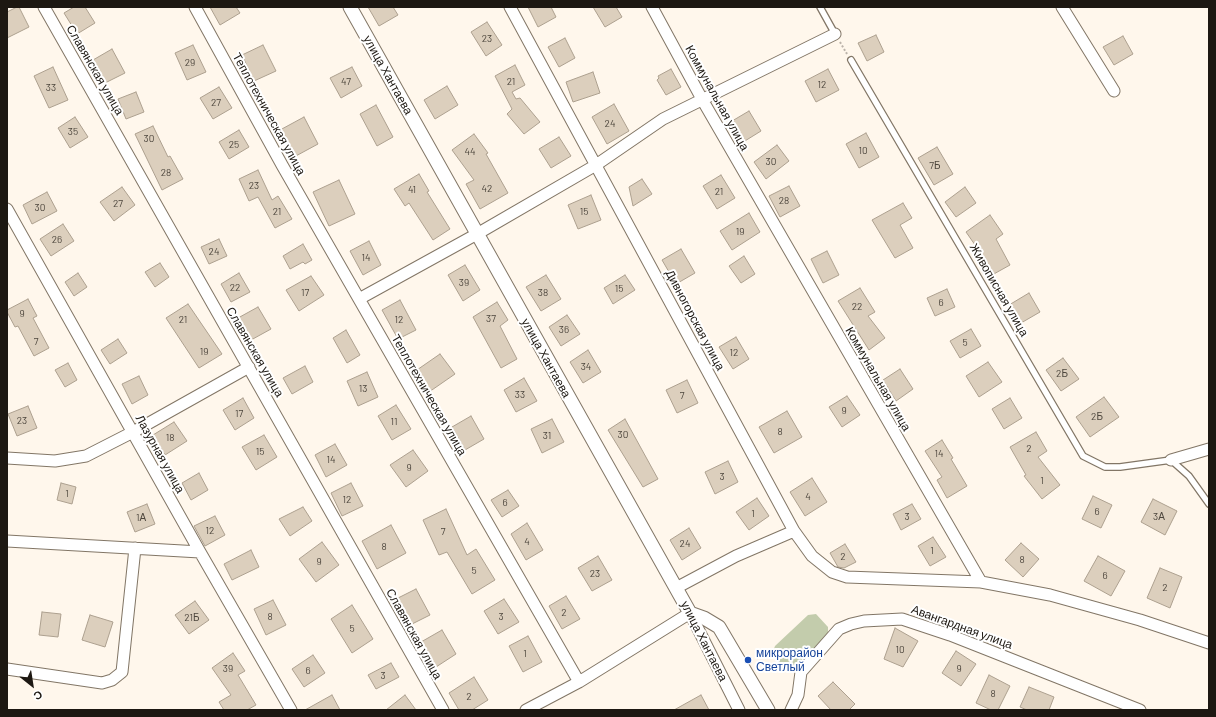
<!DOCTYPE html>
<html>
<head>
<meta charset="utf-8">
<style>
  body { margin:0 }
  #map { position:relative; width:1216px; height:717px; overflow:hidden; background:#fff7ec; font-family:Barlow,sans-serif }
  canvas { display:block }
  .frame { position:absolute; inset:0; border:8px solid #1d1812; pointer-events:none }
  .north { position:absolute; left:12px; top:665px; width:40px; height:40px; -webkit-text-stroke:3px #fff; paint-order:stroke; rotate:150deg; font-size:11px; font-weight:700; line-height:16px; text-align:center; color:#1d1812 }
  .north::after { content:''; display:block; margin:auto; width:14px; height:18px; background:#1d1812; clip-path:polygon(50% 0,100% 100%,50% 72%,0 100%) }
</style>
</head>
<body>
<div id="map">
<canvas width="1216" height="717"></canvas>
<div class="frame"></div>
<div class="north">С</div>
</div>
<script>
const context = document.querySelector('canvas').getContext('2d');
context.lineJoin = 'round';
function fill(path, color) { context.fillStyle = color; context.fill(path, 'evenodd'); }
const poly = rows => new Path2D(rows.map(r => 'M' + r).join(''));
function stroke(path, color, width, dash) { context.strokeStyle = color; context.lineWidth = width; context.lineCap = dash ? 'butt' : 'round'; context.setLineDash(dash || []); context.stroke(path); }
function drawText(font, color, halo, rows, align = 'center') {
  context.font = font + ' Barlow,sans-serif'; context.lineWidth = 4; context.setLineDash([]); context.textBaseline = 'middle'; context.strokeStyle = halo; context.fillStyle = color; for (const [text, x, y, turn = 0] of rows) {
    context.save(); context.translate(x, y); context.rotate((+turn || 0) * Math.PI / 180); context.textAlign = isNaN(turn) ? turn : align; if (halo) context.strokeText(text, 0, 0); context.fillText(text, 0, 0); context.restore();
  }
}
const green = poly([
  [816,614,828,627,828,635,792,669,783,669,772,654,775,646,808,615]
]);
const building = poly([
  [17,7,19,7,29,27,7,38,7,12,17,7],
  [74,7,85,7,95,23,77,34,64,13,74,7],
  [210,7,236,7,240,13,220,25,210,7],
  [368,7,393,7,398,15,379,26,368,7],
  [528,7,551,7,556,17,538,27,528,7],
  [593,7,616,7,622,17,605,27,593,7],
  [487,22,502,45,486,56,471,32,487,22],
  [876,35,884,52,867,61,858,43,876,35],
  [1123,36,1133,54,1114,65,1103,47,1123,36],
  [565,38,575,58,559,67,548,47,565,38],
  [193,45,206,72,187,80,175,53,193,45],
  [263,45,276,71,254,81,242,55,263,45],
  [112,49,125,73,105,83,93,60,112,49],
  [515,65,525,85,512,92,516,99,520,98,540,122,524,134,507,114,512,109,495,76,515,65],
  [53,67,68,100,49,108,34,76,53,67],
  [352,67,362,86,341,98,330,78,352,67],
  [671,69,681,87,666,95,657,80,659,78,658,76,671,69],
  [828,69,839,90,816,102,805,81,828,69],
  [593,72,600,93,573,102,566,82,593,72],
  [447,86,458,105,435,119,424,100,447,86],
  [219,87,232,108,213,119,200,98,219,87],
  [136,92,144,112,126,119,118,99,136,92],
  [614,104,629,131,607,144,592,117,614,104],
  [376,105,393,137,377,146,360,114,376,105],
  [749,111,761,131,740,144,727,124,749,111],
  [75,117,88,137,70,148,58,128,75,117],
  [304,117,318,144,294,157,280,130,304,117],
  [153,126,168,157,170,156,183,179,162,190,135,134,153,126],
  [239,130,249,147,229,159,219,142,239,130],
  [866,133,879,157,859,168,846,144,866,133],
  [474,134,488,153,486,154,508,193,480,209,466,184,474,180,452,150,474,134],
  [559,137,571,156,551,168,539,149,559,137],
  [777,145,789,161,766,179,754,162,777,145],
  [937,147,953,174,934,185,918,158,937,147],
  [258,170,272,200,278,196,292,219,275,228,258,197,249,201,239,179,258,170],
  [419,174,429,191,427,192,450,229,433,240,409,203,405,206,394,189,419,174],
  [721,175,735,198,717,209,703,186,721,175],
  [642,179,652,194,633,206,629,187,642,179],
  [339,180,355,214,329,226,313,192,339,180],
  [789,186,800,206,780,217,769,196,789,186],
  [122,187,135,205,114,221,100,202,122,187],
  [965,187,976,203,956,217,945,202,965,187],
  [47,192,57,211,32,224,23,205,47,192],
  [591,195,601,220,578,229,568,205,591,195],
  [903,203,912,218,900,225,913,248,895,258,872,220,903,203],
  [749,213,760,232,732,250,720,231,749,213],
  [990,215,1003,234,996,239,1010,265,992,275,980,252,966,232,990,215],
  [63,224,74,241,51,256,40,239,63,224],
  [219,239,227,256,209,264,201,247,219,239],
  [369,241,381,265,363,275,350,251,369,241],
  [303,244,312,260,305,264,303,262,290,269,283,256,303,244],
  [681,249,695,273,676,284,662,260,681,249],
  [827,251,839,275,823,283,811,259,827,251],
  [744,256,755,274,741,283,729,266,744,256],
  [160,263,169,277,155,287,145,272,160,263],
  [465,265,480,290,463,301,448,275,465,265],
  [78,273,87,287,74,296,65,282,78,273],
  [239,273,250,292,231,302,221,284,239,273],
  [546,275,561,299,541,311,526,287,546,275],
  [625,275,635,290,613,304,604,288,625,275],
  [311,276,324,295,299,311,286,290,311,276],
  [860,288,875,312,868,316,885,338,869,350,838,301,860,288],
  [947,289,955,307,935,316,927,298,947,289],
  [1029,293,1040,312,1021,323,1009,305,1029,293],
  [28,299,37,316,33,318,49,348,34,356,18,326,15,327,7,312,7,310,28,299],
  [400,300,416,330,398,339,382,310,400,300],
  [497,302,508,320,500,326,517,359,501,368,473,317,497,302],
  [188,304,222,354,199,368,166,318,188,304],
  [258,307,271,329,251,340,238,318,258,307],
  [567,315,580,334,561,346,549,327,567,315],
  [971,329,981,346,960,358,950,341,971,329],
  [346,330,360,355,347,363,333,338,346,330],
  [736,337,749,359,733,369,719,347,736,337],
  [118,339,127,353,110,364,101,350,118,339],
  [588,350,601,372,583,383,570,362,588,350],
  [440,354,455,374,429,392,421,377,419,378,414,372,440,354],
  [1063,358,1079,379,1061,391,1046,370,1063,358],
  [988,362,1002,382,979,397,966,376,988,362],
  [68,363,77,380,65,387,55,370,68,363],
  [305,366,313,382,292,394,283,378,305,366],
  [900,369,913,389,896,401,883,380,900,369],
  [367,372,378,397,358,406,347,381,367,372],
  [139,376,148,395,132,404,122,384,139,376],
  [524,378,537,401,516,412,504,390,524,378],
  [687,380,698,403,677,413,666,390,687,380],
  [847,396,860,415,842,427,829,407,847,396],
  [1104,397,1119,417,1090,437,1076,417,1104,397],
  [243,398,254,418,235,430,223,410,243,398],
  [1010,398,1022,418,1004,429,992,409,1010,398],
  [396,405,411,429,392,440,378,416,396,405],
  [28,406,37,428,17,436,8,414,28,406],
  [787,411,802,437,774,453,759,427,787,411],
  [471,416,484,439,465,450,452,427,471,416],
  [552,419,564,442,542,453,531,429,552,419],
  [625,419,658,479,643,487,608,430,625,419],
  [174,422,187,441,165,455,153,435,174,422],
  [1036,432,1047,451,1038,457,1060,485,1042,499,1024,476,1026,475,1010,447,1036,432],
  [264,435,277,457,256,470,242,447,264,435],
  [942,440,953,458,951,459,967,486,947,498,937,480,942,477,925,451,942,440],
  [335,444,347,465,326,477,315,455,335,444],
  [413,450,428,471,406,487,390,465,413,450],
  [728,461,738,482,715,494,705,472,728,461],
  [199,473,208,490,191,500,182,483,199,473],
  [812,478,827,502,805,516,790,492,812,478],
  [61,483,76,487,72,504,57,500,61,483],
  [351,483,363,506,342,516,331,493,351,483],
  [508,490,519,506,502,517,491,500,508,490],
  [1093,496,1112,505,1101,528,1082,519,1093,496],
  [757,498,769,516,749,530,736,512,757,498],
  [1153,499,1177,511,1165,535,1141,522,1153,499],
  [147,504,155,524,135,532,127,512,147,504],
  [912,504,921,519,901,530,893,514,912,504],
  [303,507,312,521,290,536,279,519,303,507],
  [446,509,467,555,476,549,495,580,472,594,447,552,439,555,423,520,446,509],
  [215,516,225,535,205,546,194,526,215,516],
  [527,523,543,550,526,560,511,534,527,523],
  [391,525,406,553,377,569,362,541,391,525],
  [689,528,701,548,682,560,670,540,689,528],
  [933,537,946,557,930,566,918,546,933,537],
  [322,542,339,565,316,582,299,559,322,542],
  [1021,543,1039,559,1023,577,1005,560,1021,543],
  [845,544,856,562,844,568,838,567,830,553,845,544],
  [251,550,259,567,232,580,224,564,251,550],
  [598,556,612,580,592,591,578,568,598,556],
  [1098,556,1125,571,1111,596,1084,581,1098,556],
  [1160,568,1182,577,1170,608,1147,598,1160,568],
  [416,589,430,615,410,625,396,599,416,589],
  [566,596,580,619,562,629,549,606,566,596],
  [504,599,519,622,498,634,484,611,504,599],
  [273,600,286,625,266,635,254,609,273,600],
  [195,601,209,620,189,634,175,615,195,601],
  [352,605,373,639,352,653,331,619,352,605],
  [42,612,61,614,58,637,39,635,42,612],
  [90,615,113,622,105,647,82,640,90,615],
  [895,628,918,641,903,667,884,659,895,628],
  [442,630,456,654,436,667,421,642,442,630],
  [528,636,542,662,523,672,509,646,528,636],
  [956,651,976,664,961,686,942,673,956,651],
  [233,653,245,671,238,675,256,705,247,710,224,710,219,702,231,695,212,668,233,653],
  [313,655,325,673,304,687,292,669,313,655],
  [391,663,399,677,376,689,368,675,391,663],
  [989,675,1010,686,998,710,991,710,976,703,989,675],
  [474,677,488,700,472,710,459,710,449,693,474,677],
  [833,682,855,704,849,710,831,710,818,696,833,682],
  [1029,687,1054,697,1049,710,1027,710,1020,707,1029,687],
  [332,695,340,710,305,710,332,695],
  [405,695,416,710,386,710,405,695],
  [701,695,709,710,674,710,701,695]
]);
const path = poly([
  [840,42,847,54]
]);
const service = poly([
  [820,7,835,34],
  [851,60,1083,456,1105,467,1120,467,1171,460,1189,476,1209,504]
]);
const minor = poly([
  [44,7,443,710],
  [195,7,282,165,579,682,690,613,739,710],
  [510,7,794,531,736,556,676,588],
  [652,7,703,101,981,582,847,577,832,572,812,556,794,531],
  [1062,7,1114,91],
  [7,209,200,552,291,710],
  [359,299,477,234,596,165,663,119,835,34],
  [7,458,55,461,86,456,133,432,249,367],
  [1171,460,1209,449],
  [7,541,200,552],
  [981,582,1050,595,1140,620,1209,643],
  [7,669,102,683,112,680,122,672,135,548],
  [526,710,579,682],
  [791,710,798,695,801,672,839,629,851,624,864,621,902,619,950,635,1140,710]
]);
const tertiary = poly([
  [350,7,690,613,704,618,719,627,768,710]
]);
const markers = [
  [748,660,4,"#1a4fb4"]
];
const numberNames = [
  ["23",487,39],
  ["29",190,63],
  ["47",346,82],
  ["21",511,82],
  ["12",822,85],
  ["33",51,88],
  ["27",216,103],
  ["24",610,124],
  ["35",73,132],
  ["30",149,139],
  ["25",234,145],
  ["10",863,151],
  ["44",470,152],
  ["30",771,162],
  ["7Б",935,166],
  ["28",166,173],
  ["23",254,186],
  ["42",487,189],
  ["41",412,190],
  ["21",719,192],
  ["28",784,201],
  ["27",118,204],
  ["30",40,208],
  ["21",277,212],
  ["15",584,212],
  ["19",740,232],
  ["26",57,240],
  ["24",214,252],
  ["14",366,258],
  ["39",464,283],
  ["22",235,288],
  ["15",619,289],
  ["17",305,293],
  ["38",543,293],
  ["6",941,303],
  ["22",857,307],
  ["9",22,314],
  ["37",491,319],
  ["21",183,320],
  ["12",399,320],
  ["36",564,330],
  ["7",36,342],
  ["5",965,343],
  ["19",204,352],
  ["12",734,353],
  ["34",586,367],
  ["2Б",1062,374],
  ["13",363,389],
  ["33",520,395],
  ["7",682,396],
  ["9",844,411],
  ["17",239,414],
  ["2Б",1097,417],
  ["23",22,421],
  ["11",394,422],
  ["8",780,432],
  ["30",623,435],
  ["31",547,436],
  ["18",170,438],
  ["2",1029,449],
  ["15",260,452],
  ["14",939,454],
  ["14",331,460],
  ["9",409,468],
  ["3",722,477],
  ["1",1042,481],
  ["1",67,494],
  ["4",808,497],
  ["12",347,500],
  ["6",505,503],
  ["6",1097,512],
  ["1",753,514],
  ["3",907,517],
  ["3А",1159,517],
  ["1А",141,518],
  ["12",210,531],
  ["7",443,532],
  ["4",527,542],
  ["24",685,544],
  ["8",384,547],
  ["1",932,551],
  ["2",843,557],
  ["8",1022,560],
  ["9",319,562],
  ["5",474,571],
  ["23",595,574],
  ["6",1105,576],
  ["2",1165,588],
  ["2",564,613],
  ["8",270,617],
  ["3",501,617],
  ["21Б",192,618],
  ["5",352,629],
  ["10",900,650],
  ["1",525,654],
  ["39",228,669],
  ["9",959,669],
  ["6",308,671],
  ["3",383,676],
  ["8",993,694],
  ["2",469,697]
];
const streetNames = [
  ["Славянская улица",95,70,60],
  ["улица Хантаева",388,75,61],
  ["Коммунальная улица",717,98,61],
  ["Теплотехническая улица",269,114,61],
  ["Живописная улица",999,290,60],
  ["Дивногорская улица",695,320,62],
  ["Славянская улица",255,352,60],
  ["улица Хантаева",546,358,61],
  ["Коммунальная улица",878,379,60],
  ["Теплотехническая улица",429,395,60],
  ["Лазурная улица",160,454,61],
  ["Авангардная улица",962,627,20],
  ["Славянская улица",414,634,61],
  ["улица Хантаева",704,641,63]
];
const transitNames = [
  ["микрорайон",756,653],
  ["Светлый",756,667]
];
fill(green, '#c3ccac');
fill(building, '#dccfbd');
stroke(building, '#ada08f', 1);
stroke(service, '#827666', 8);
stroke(minor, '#827666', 13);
stroke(tertiary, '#827666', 15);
stroke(path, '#bbb3aa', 2, [2, 2]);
stroke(service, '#fff', 5.5);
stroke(minor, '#fff', 11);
stroke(tertiary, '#fff', 13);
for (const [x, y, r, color] of markers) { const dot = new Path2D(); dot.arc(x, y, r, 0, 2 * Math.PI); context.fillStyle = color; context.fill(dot); stroke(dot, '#fff', 1.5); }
drawText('10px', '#4d463d', null, numberNames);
drawText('12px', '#1d1812', '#fff', streetNames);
drawText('12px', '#164399', '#fff', transitNames, 'left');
</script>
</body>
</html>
